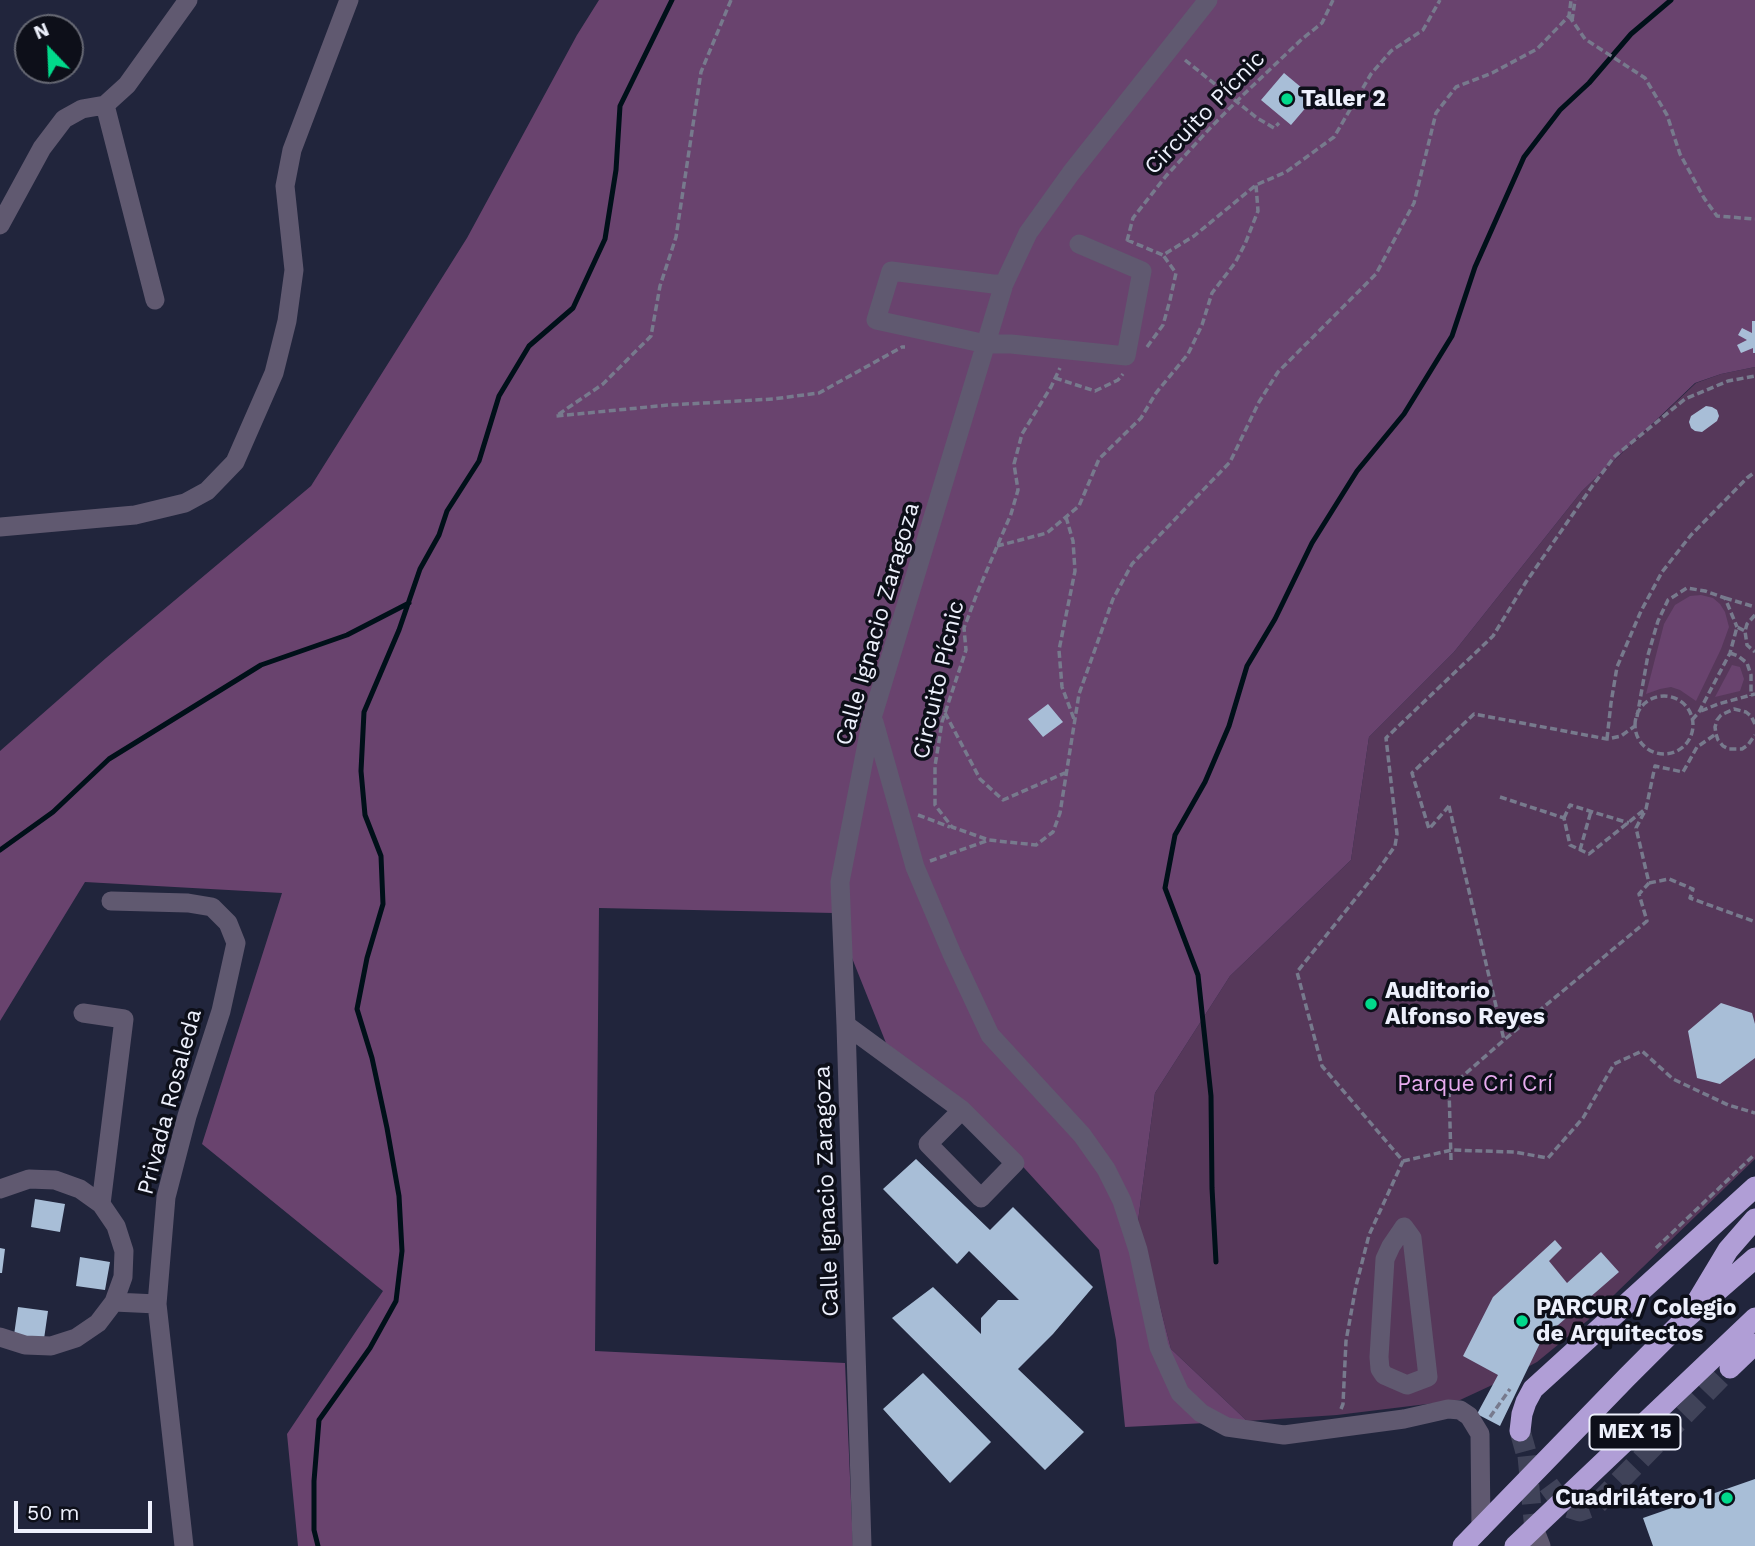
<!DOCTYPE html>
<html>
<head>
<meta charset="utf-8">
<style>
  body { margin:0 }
  #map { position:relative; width:1755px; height:1546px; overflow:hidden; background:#21253c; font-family:"Work Sans",sans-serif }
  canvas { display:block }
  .north { position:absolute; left:14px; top:14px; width:70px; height:70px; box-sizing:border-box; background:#0d0f19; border:2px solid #676974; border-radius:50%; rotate:337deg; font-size:19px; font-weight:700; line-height:28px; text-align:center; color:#edf0fc }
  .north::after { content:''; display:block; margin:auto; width:24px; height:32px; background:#01d98b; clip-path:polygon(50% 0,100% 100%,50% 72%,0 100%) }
  .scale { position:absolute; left:14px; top:1501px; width:138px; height:32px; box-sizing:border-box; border:4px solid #edf0fc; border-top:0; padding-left:9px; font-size:21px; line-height:24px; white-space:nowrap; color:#edf0fc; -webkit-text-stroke:5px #0d0f19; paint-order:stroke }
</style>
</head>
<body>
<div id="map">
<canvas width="1755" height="1546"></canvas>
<div class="north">N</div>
<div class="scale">50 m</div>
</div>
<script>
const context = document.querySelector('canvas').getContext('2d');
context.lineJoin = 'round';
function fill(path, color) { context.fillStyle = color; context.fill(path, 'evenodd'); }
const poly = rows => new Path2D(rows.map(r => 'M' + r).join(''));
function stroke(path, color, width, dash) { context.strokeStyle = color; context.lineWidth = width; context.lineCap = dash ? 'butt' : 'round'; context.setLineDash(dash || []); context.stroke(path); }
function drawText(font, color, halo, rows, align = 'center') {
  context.font = font + ' "Work Sans",sans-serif'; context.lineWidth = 7; context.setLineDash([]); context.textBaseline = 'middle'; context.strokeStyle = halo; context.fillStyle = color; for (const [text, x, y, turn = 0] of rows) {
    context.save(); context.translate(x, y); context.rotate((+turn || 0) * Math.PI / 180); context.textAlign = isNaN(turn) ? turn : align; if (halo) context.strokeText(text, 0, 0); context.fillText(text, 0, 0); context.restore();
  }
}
const green = poly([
  [1755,367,1755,1159,1587,1321,1537,1362,1503,1380,1460,1400,1337,1415,1247,1421,1171,1349,1138,1221,1155,1093,1230,976,1351,860,1369,737,1454,652,1582,491,1696,383,1721,374]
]);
const forest = poly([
  [599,0,1755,0,1755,367,1721,374,1695,383,1582,491,1454,652,1369,737,1351,860,1230,976,1155,1093,1138,1221,1171,1349,1247,1421,1125,1427,1116,1340,1099,1250,973,1112,886,1043,834,913,599,908,595,1351,845,1363,853,1546,298,1546,287,1434,383,1291,202,1144,282,893,85,882,0,1021,0,751,106,658,311,486,467,238,577,35],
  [1701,595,1713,598,1720,604,1725,612,1729,627,1721,649,1696,701,1680,690,1671,687,1660,689,1646,694,1664,624,1675,605,1690,596],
  [1732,665,1740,667,1744,679,1740,691,1715,697]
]);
const stream = poly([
  [0,850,53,812,109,759,261,665,347,635,409,603],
  [1216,1262,1212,1188,1211,1096,1198,975,1165,888,1175,835,1205,782,1229,726,1247,666,1275,619,1312,543,1357,471,1404,414,1452,336,1475,267,1524,157,1560,110,1589,83,1631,34,1671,0],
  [318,1546,314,1530,314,1481,319,1420,370,1348,396,1301,402,1251,399,1196,387,1128,372,1058,357,1009,367,958,383,904,381,856,365,815,361,771,364,712,399,630,420,569,439,535,447,511,479,461,499,396,529,346,573,308,605,239,616,170,620,106,672,0]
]);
const building = poly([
  [1284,73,1314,98,1291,125,1261,100],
  [1752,321,1755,321,1755,353,1753,353,1753,348,1741,353,1737,345,1747,340,1738,335,1742,328,1752,333],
  [1706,406,1712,407,1717,410,1719,416,1717,421,1702,432,1695,431,1691,428,1689,422,1691,416],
  [1048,704,1063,722,1043,737,1028,719],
  [1721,1003,1752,1013,1755,1024,1755,1058,1720,1084,1697,1078,1688,1031],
  [916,1159,990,1230,1013,1207,1093,1287,1053,1334,1018,1369,1084,1432,1045,1470,892,1318,933,1287,981,1334,981,1318,998,1300,1019,1300,969,1251,957,1264,883,1189],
  [35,1199,65,1204,60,1232,31,1227],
  [1555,1240,1562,1248,1549,1261,1567,1283,1601,1252,1619,1272,1542,1339,1500,1426,1477,1414,1498,1375,1463,1356,1493,1297],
  [0,1248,5,1249,2,1273,0,1273],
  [80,1257,110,1262,105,1290,76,1286],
  [18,1307,48,1311,44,1339,14,1335],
  [923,1373,991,1442,950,1483,883,1409],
  [1755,1479,1755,1546,1653,1546,1643,1518]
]);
const minorTunnel = poly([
  [1527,1456,1535,1541]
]);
const highwayTunnel = poly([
  [1520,1431,1527,1456,1564,1506,1580,1511,1596,1505,1730,1368]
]);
const path = poly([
  [731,0,701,72,676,237,660,286,651,336,603,384,556,416,669,405,773,399,819,393,902,347,905,347],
  [1569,16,1585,39,1645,78,1667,115,1680,154,1704,198,1717,216,1755,219],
  [1572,21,1575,0],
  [1185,60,1257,118,1274,128,1279,123],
  [1127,240,1163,255,1194,236,1256,185,1286,172,1334,137,1371,74,1391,51,1423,30,1440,0],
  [1127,241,1133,218,1166,176,1212,126,1243,95,1302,39,1322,23,1333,0],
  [1147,347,1163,325,1170,300,1176,273,1163,255],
  [1055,378,1095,391,1118,380,1123,374],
  [1066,517,1073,541,1075,571,1059,650,1062,687,1074,719],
  [997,546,1047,533,1079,506,1099,459,1141,418,1156,393,1188,354,1202,325,1212,293,1235,263,1245,244,1258,211,1256,185],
  [1725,598,1755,607],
  [1755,615,1747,624,1745,631,1747,645,1755,652],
  [1730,653,1738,656,1747,663,1751,675,1751,696],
  '1635 725a29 29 0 1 1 58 0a29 29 0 1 1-58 0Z',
  [1701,711,1718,704,1755,694],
  [945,713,980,779,1003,800,1067,772],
  [1637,717,1648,655,1658,621,1668,600,1687,588,1705,591,1725,598,1737,627],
  [1692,720,1699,712,1730,653,1737,627,1745,631],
  [1755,724,1751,716,1746,712,1734,709,1721,715,1717,720,1715,727,1716,734,1718,740,1723,746,1729,749,1742,749,1748,745,1755,735],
  [1607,739,1611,703,1617,667,1641,611,1662,572,1691,535,1747,478,1755,472],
  [1500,797,1564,818,1570,845,1589,854,1644,810],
  [1449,806,1429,829,1412,773,1474,714,1607,739,1621,736,1635,726],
  [1449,806,1504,1040],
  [918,815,950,827],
  [1564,818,1570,805,1629,823],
  [986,839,952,827,935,805,935,766,942,722,966,650,964,628,978,591,1011,514,1018,490,1014,464,1022,434,1051,387,1060,368],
  [1580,850,1591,811],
  [930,861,989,840,1036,845,1053,832,1060,813,1079,694,1113,599,1132,564,1230,462,1259,402,1278,372,1376,274,1414,203,1436,113,1456,87,1492,73,1537,49,1569,16,1571,0],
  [1649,883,1669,879,1693,889,1690,898,1753,921],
  [1451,1160,1449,1088,1504,1040,1647,921,1639,894,1649,883,1636,828,1646,809,1655,766,1683,772,1697,747,1716,734],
  [1403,1161,1452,1150,1514,1152,1548,1158,1583,1118,1614,1064,1642,1051,1673,1079,1728,1105,1755,1113],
  [1656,1248,1755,1154],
  [1341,1409,1343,1404,1346,1341,1356,1286,1369,1235,1403,1161,1322,1066,1297,972,1376,873,1395,846,1397,834,1386,738,1493,636,1526,582,1593,485,1615,456,1685,399,1728,381,1755,376],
  [1490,1417,1510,1389]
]);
const minor = poly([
  [105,105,155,300],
  [0,225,42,148,64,119,82,109,105,105,127,85,188,0],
  [1004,284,993,284,891,271,876,320,986,344,1011,344,1126,356,1142,271,1079,244],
  [0,527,135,515,185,503,207,491,235,462,274,373,287,321,294,270,285,186,292,150,349,0],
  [874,722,915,867,952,954,990,1035,1082,1135,1106,1169,1122,1201,1138,1250,1159,1347,1180,1393,1201,1413,1227,1427,1284,1435,1404,1419,1448,1409,1460,1410,1469,1416,1480,1434,1481,1529],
  [111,901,188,903,212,907,228,923,236,943,221,1011,187,1116,166,1197,157,1304,184,1546],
  [83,1013,124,1019,101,1204],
  [846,1025,962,1110,1015,1163,981,1198,928,1144,962,1110],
  [0,1189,29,1179,55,1180,80,1189,101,1204,116,1226,124,1251,123,1277,114,1302,98,1323,76,1338,51,1346,25,1345,0,1337],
  [1404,1227,1412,1238,1428,1377,1407,1385,1384,1375,1380,1369,1379,1357,1385,1259,1391,1246,1404,1227],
  [114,1302,157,1304],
  [1534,1528,1541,1546],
  [862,1546,846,1025,840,882,872,718,1004,284,1028,233,1071,173,1208,0]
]);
const highway = poly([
  [1698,1300,1728,1250,1755,1219],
  [1730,1368,1755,1344],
  [1520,1431,1522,1414,1526,1402,1533,1389,1755,1187],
  [1463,1546,1627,1377,1685,1319,1755,1258],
  [1515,1546,1755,1318]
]);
const markers = [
  [1287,99,7,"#01d98b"],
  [1371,1004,7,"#01d98b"],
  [1522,1321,7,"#01d98b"],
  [1727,1498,7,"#01d98b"]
];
const shields = [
  [1635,1432,91]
];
const shieldNames = [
  ["MEX 15",1635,1432]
];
const poiNames = [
  ["Taller 2",1301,99],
  ["Auditorio",1385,991],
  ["Alfonso Reyes",1385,1017],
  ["PARCUR / Colegio",1536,1308],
  ["de Arquitectos",1536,1334],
  ["Cuadrilátero 1",1713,1498,"right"]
];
const streetNames = [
  ["Circuito Pícnic",1205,113,-46],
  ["Calle Ignacio Zaragoza",878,624,-74],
  ["Circuito Pícnic",939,680,-77],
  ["Privada Rosaleda",170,1102,-75],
  ["Calle Ignacio Zaragoza",827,1191,-92]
];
const parkNames = [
  ["Parque Cri Crí",1475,1084]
];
fill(green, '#56385a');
fill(forest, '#69436e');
stroke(stream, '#001019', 5);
fill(building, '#a8bed7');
stroke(minorTunnel, '#404359', 19, [19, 10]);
stroke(highwayTunnel, '#404359', 21, [21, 10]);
stroke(path, '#777a8d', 3.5, [7, 3.5]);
stroke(minor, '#605970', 19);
stroke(highway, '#b09ed6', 21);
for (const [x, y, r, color] of markers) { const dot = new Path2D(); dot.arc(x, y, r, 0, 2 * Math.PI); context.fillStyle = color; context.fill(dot); stroke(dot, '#0d0f19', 2.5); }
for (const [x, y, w] of shields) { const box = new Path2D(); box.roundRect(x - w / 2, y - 17.5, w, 35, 5); context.fillStyle = '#0d0f19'; context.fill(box); stroke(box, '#edf0fc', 2); }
drawText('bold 21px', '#edf0fc', null, shieldNames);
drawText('bold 23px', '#edf0fc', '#0d0f19', poiNames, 'left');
drawText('23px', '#edf0fc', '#0d0f19', streetNames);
drawText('23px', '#e6aaed', '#0d0f19', parkNames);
</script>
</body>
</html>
